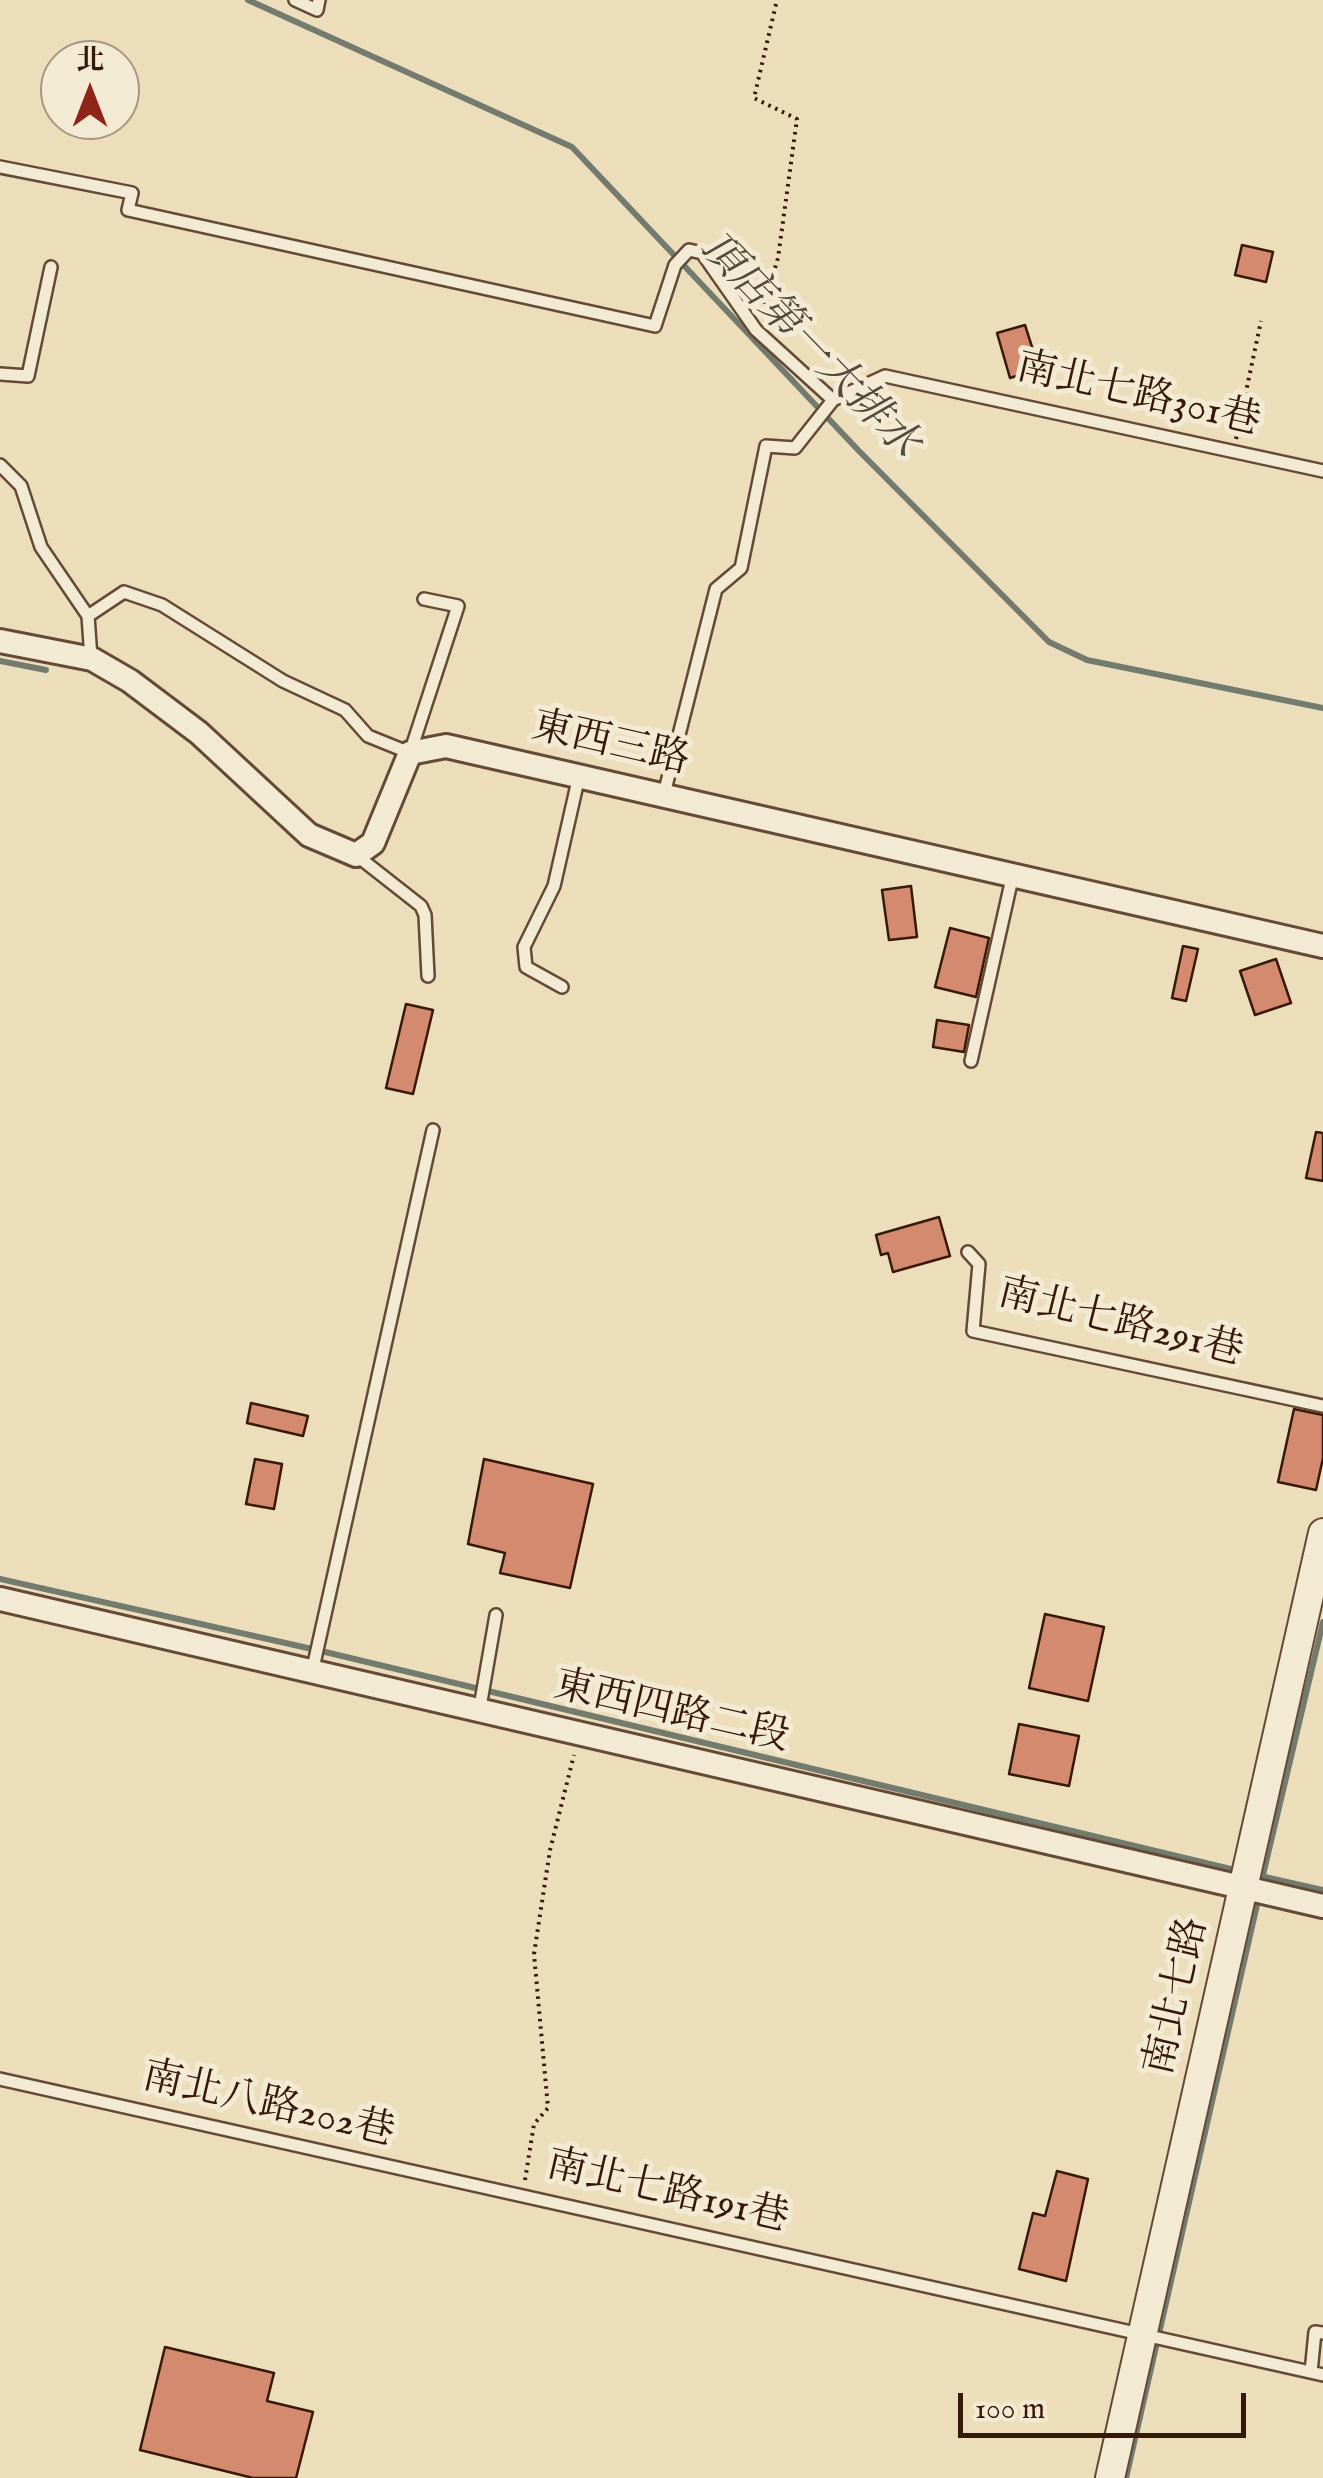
<!DOCTYPE html>
<html>
<head>
<meta charset="utf-8">
<style>
  body { margin:0 }
  #map { position:relative; width:1323px; height:2478px; overflow:hidden; background:#ecdebb; font-family:"IM FELL English","Noto Serif TC",serif }
  canvas { display:block }
  .north { position:absolute; left:40px; top:40px; width:100px; height:100px; box-sizing:border-box; background:#f3ead3; border:2px solid #a89682; border-radius:50%; rotate:0deg; font-size:28px; font-weight:700; line-height:40px; text-align:center; color:#371909 }
  .north::after { content:''; display:block; margin:auto; width:35px; height:45px; background:#8f2418; clip-path:polygon(50% 0,100% 100%,50% 72%,0 100%) }
  .scale { position:absolute; left:958px; top:2393px; width:288px; height:45px; box-sizing:border-box; border:5px solid #371909; border-top:0; padding-left:12px; font-size:30px; line-height:35px; white-space:nowrap; color:#371909; -webkit-text-stroke:8px #f3ead3; paint-order:stroke }
</style>
</head>
<body>
<div id="map">
<canvas width="1323" height="2478"></canvas>
<div class="north">北</div>
<div class="scale">100 m</div>
</div>
<script>
const context = document.querySelector('canvas').getContext('2d');
context.lineJoin = 'round';
const poly = rows => new Path2D(rows.map(r => 'M' + r).join(''));
function stroke(path, color, width, dash) { context.strokeStyle = color; context.lineWidth = width; context.lineCap = dash ? 'butt' : 'round'; context.setLineDash(dash || []); context.stroke(path); }
function fill(path, color) { context.fillStyle = color; context.fill(path, 'evenodd'); }
function drawText(font, color, halo, rows, align = 'center') {
  context.font = font + ' "IM FELL English","Noto Serif TC",serif'; context.lineWidth = 10; context.setLineDash([]); context.textBaseline = 'middle'; context.strokeStyle = halo; context.fillStyle = color; for (const [text, x, y, turn = 0] of rows) {
    context.save(); context.translate(x, y); context.rotate((+turn || 0) * Math.PI / 180); context.textAlign = isNaN(turn) ? turn : align; if (halo) context.strokeText(text, 0, 0); context.fillText(text, 0, 0); context.restore();
  }
}
const stream = poly([
  [248,0,572,147,859,451,1049,642,1087,660,1323,708],
  [0,661,46,670],
  [0,1579,321,1651,1239,1871],
  [1256,1875,1323,1890],
  [1262,1879,1323,1622],
  [1126,2478,1259,1896]
]);
const building = poly([
  [1242,245,1273,252,1266,282,1235,275,1242,245],
  [1025,325,1039,369,1010,378,997,333,1025,325],
  [911,886,917,937,889,940,882,890,911,886],
  [950,928,989,938,976,997,935,987,950,928],
  [1183,946,1198,949,1186,1001,1172,998,1183,946],
  [1276,959,1291,1003,1255,1015,1240,971,1276,959],
  [406,1004,433,1010,413,1094,386,1088,406,1004],
  [937,1020,969,1025,964,1052,933,1047,937,1020],
  [1316,1132,1323,1133,1323,1181,1306,1178,1316,1132],
  [939,1217,950,1256,893,1272,888,1253,881,1255,876,1235,939,1217],
  [251,1403,308,1416,303,1436,247,1423,251,1403],
  [1294,1409,1323,1415,1323,1458,1316,1490,1278,1482,1294,1409],
  [255,1459,282,1464,274,1509,246,1504,255,1459],
  [484,1459,593,1484,570,1588,500,1573,505,1553,468,1544,484,1459],
  [1045,1614,1104,1627,1088,1701,1029,1688,1045,1614],
  [1019,1724,1079,1736,1069,1786,1009,1774,1019,1724],
  [1057,2171,1088,2179,1066,2281,1019,2269,1033,2213,1045,2216,1057,2171],
  [165,2347,274,2373,267,2401,313,2412,296,2478,253,2478,140,2450,165,2347]
]);
const path = poly([
  [762,311,778,258,797,119,754,98,777,0],
  [1236,439,1261,321],
  [525,2180,534,2124,548,2108,534,1954,550,1850,574,1755]
]);
const service = poly([
  [295,0,317,10,319,0],
  [0,167,132,193,128,210,655,326,675,265,689,250,702,253,756,330,833,400],
  [0,374,28,376,51,267],
  [0,465,21,486,41,547,88,616,91,658],
  [88,616,124,592,162,605,283,681,345,710,368,736,410,753,458,606,424,599],
  [663,798,716,589,741,568,766,446,795,448,833,400,885,376,1323,471],
  [356,855,421,906,425,915,428,976],
  [562,987,526,967,524,947,554,886,579,776],
  [971,1061,1013,874],
  [968,1252,979,1264,973,1331,1323,1406],
  [313,1668,433,1130],
  [480,1707,496,1615],
  [0,2079,1323,2375],
  [1311,2372,1315,2332,1323,2333]
]);
const minor = poly([
  [0,641,92,659,130,681,199,733,309,835,356,855,373,843,410,753,446,746,1323,946],
  [0,1599,1323,1906]
]);
const tertiary = poly([
  [1110,2478,1323,1533]
]);
const streetNames = [
  ["南北七路301巷",1138,397,13],
  ["東西三路",610,746,13],
  ["南北七路291巷",1120,1325,14],
  ["東西四路二段",671,1714,13],
  ["南北七路",1179,1997,-77],
  ["南北八路202巷",268,2107,13],
  ["南北七路191巷",667,2194,13]
];
const waterNames = [
  ["頂店第一大排水",807,347,46]
];
stroke(stream, '#727b6e', 6);
fill(building, '#d48a6f');
stroke(building, '#371909', 2.5);
stroke(service, '#644a36', 16);
stroke(minor, '#644a36', 28);
stroke(tertiary, '#644a36', 32);
stroke(path, '#371909', 4, [2.5, 5]);
stroke(service, '#f3ead3', 11);
stroke(minor, '#f3ead3', 22);
stroke(tertiary, '#f3ead3', 28);
drawText('40px', '#371909', '#f3ead3', streetNames);
drawText('italic 42px', '#544a3b', '#f3ead3', waterNames);
</script>
</body>
</html>
